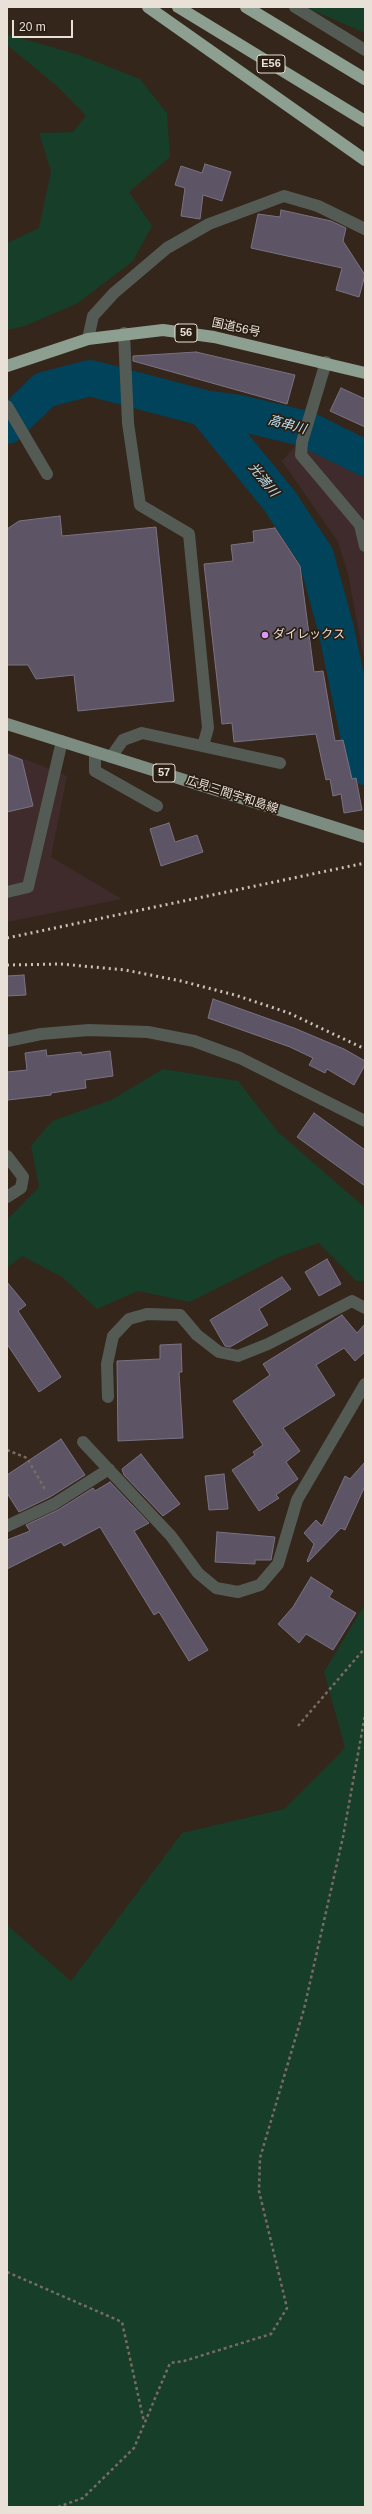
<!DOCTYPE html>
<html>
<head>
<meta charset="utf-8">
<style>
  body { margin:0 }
  #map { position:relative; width:372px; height:2514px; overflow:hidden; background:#34261b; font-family:Helvetica,sans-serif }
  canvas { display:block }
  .frame { position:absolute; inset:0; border:8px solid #e9e0d8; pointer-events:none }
  .scale { position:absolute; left:12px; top:20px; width:61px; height:18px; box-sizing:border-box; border:2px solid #e9e0d8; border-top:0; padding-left:5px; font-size:12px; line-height:14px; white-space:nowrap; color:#e9e0d8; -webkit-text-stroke:3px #2a1d11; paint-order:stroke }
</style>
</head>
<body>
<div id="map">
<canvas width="372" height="2514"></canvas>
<div class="frame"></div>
<div class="scale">20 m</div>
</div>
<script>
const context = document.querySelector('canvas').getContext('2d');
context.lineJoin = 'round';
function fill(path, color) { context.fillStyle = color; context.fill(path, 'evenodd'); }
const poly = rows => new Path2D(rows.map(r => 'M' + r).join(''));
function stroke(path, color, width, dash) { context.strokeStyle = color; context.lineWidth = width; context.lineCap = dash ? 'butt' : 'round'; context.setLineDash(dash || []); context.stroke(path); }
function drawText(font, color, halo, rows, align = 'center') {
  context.font = font + ' Helvetica,"Noto Sans JP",sans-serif'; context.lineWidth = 3.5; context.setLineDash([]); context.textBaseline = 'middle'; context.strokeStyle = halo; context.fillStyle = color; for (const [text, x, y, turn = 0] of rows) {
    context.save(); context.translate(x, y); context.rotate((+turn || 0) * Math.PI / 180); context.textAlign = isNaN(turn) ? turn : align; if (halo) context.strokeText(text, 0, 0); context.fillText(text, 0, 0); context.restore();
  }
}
const commercial = poly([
  [297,444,340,461,365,476,365,663,348,574,338,542,282,461],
  [7,752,67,776,51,857,122,899,7,922]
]);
const green = poly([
  [305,7,365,7,365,33],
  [7,34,79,55,140,79,167,113,170,157,129,192,152,226,133,261,78,303,25,326,7,330,7,243,39,228,51,171,39,133,73,132,86,116,58,87,7,45],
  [163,1069,238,1081,278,1132,362,1205,365,1208,365,1281,356,1281,319,1243,279,1257,190,1302,138,1291,97,1309,62,1277,22,1256,7,1268,7,1220,39,1187,31,1146,52,1121,111,1100],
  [365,1604,365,2507,7,2507,7,1925,71,1981,182,1833,284,1809,345,1748,324,1672]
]);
const river = poly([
  [204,408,279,500,316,556,336,629,365,767],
  [7,426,44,390,90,378,204,408,240,413,306,429,365,458]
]);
const building = poly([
  [205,164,231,172,222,201,203,195,200,219,181,216,185,188,175,185,181,166,202,173,205,164],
  [281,210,331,221,346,228,343,241,365,275,359,297,336,290,342,268,251,248,258,214,280,217,281,210],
  [196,352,295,375,287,404,133,361,133,356,196,352],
  [341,388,365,399,365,427,330,411,341,388],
  [60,516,62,536,156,527,174,701,78,711,74,675,36,679,28,665,7,665,7,529,19,521,60,516],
  [275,528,300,566,314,672,323,671,335,741,343,740,352,779,356,778,362,810,344,813,341,794,333,796,330,779,326,780,316,734,234,742,232,723,222,724,204,564,233,561,231,545,254,542,253,531,275,528],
  [7,754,22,760,33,806,7,812,7,754],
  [169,823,175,842,197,835,203,852,161,866,150,829,169,823],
  [24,975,26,995,7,996,7,976,24,975],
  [213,999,294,1028,344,1049,365,1061,365,1065,354,1085,327,1069,325,1073,309,1065,313,1058,290,1047,208,1018,213,999],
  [46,1050,47,1056,81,1052,82,1055,110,1051,113,1076,85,1080,86,1088,51,1093,51,1095,8,1100,7,1072,27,1070,25,1053,46,1050],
  [314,1113,365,1150,365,1186,297,1137,314,1113],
  [327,1259,341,1284,319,1296,305,1272,327,1259],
  [282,1277,291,1289,259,1309,268,1325,230,1347,225,1346,210,1320,282,1277],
  [7,1282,26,1305,18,1311,61,1377,39,1392,7,1344,7,1282],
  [342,1315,357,1333,365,1324,365,1352,355,1361,344,1348,316,1365,335,1395,283,1428,300,1451,286,1462,298,1479,276,1495,279,1498,259,1511,232,1470,255,1455,253,1452,263,1445,233,1401,270,1375,263,1364,342,1315],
  [181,1344,182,1372,179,1372,183,1438,118,1441,117,1361,160,1359,160,1345,181,1344],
  [61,1439,85,1475,50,1497,19,1512,7,1493,7,1475,61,1439],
  [141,1454,180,1504,163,1516,124,1475,122,1469,141,1454],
  [365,1462,365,1486,345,1530,341,1528,308,1562,307,1561,314,1544,304,1533,316,1520,322,1526,345,1476,350,1479,365,1462],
  [224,1474,228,1509,209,1510,205,1476,224,1474],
  [110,1482,149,1523,134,1531,208,1650,189,1661,159,1612,154,1615,100,1527,64,1546,61,1542,7,1569,7,1540,30,1531,26,1525,58,1510,93,1488,95,1491,110,1482],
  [217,1532,275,1537,271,1560,255,1560,255,1564,215,1562,217,1532],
  [311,1577,333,1591,329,1597,356,1613,333,1650,306,1634,299,1643,278,1624,293,1607,311,1577]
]);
const path = poly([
  [7,1450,27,1458,46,1491],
  [298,1726,365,1648],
  [7,2272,122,2322,144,2422],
  [58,2507,83,2498,134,2448,170,2363,184,2361,271,2334,287,2308,259,2191,260,2158,304,2009,343,1837,365,1715]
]);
const minor = poly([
  [295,7,365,50],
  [124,333,128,423,140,505,189,534,208,728,203,746],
  [88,339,93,316,114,293,167,248,209,224,284,196,318,206,365,229],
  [326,362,302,442,301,455,360,525,365,546],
  [7,406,47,474],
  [95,752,95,771,157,806],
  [111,757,123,740,142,733,280,763],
  [7,892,28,887,62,741],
  [7,1041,41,1034,89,1030,148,1032,194,1041,240,1058,365,1121],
  [7,1156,23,1177,21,1188,7,1197],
  [108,1397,107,1364,113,1336,129,1319,147,1314,180,1315,197,1335,219,1352,238,1356,268,1344,352,1301,365,1308],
  [83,1442,171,1536,198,1573,216,1588,238,1592,260,1585,278,1564,297,1500,365,1384],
  [7,1526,54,1504,109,1469]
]);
const major = poly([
  [7,724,365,837]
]);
const highway = poly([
  [148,7,365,160],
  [178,7,365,121],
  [246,7,365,79],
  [7,366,88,339,163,330,214,337,365,373]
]);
const rail = poly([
  [7,938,365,863],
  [7,965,61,964,125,970,181,981,235,995,289,1013,365,1049]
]);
const markers = [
  [265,635,4,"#dc99f4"]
];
const shields = [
  [271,64,28],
  [186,333,22],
  [164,773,22]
];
const shieldNames = [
  ["E56",271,64],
  ["56",186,333],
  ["57",164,773]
];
const streetNames = [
  ["国道56号",236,328,12],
  ["広見三間宇和島線",232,795,18]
];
const poiNames = [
  ["ダイレックス",273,635]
];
const waterNames = [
  ["高串川",287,425,15],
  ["光満川",263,480,51]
];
fill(commercial, '#3f2b2b');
fill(green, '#173e28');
stroke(river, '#00435a', 36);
fill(building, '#5d5566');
stroke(building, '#7a7283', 1);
stroke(path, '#786c62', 2.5, [3, 3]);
stroke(minor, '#545b55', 12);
stroke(major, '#7d8c80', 12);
stroke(highway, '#8d9f90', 12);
stroke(rail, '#cbc1b8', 3, [2, 4]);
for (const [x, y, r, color] of markers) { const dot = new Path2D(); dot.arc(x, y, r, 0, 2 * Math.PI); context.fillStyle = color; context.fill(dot); stroke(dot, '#2a1d11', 1.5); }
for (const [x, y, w] of shields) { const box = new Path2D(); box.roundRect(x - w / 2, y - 9, w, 18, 3); context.fillStyle = '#2a1d11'; context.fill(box); stroke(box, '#e9e0d8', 1); }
drawText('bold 11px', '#e9e0d8', null, shieldNames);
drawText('12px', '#e9e0d8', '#2a1d11', streetNames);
drawText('12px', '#e9e0d8', '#2a1d11', poiNames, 'left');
drawText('italic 13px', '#bbe1f4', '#2a1d11', waterNames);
</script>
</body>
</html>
